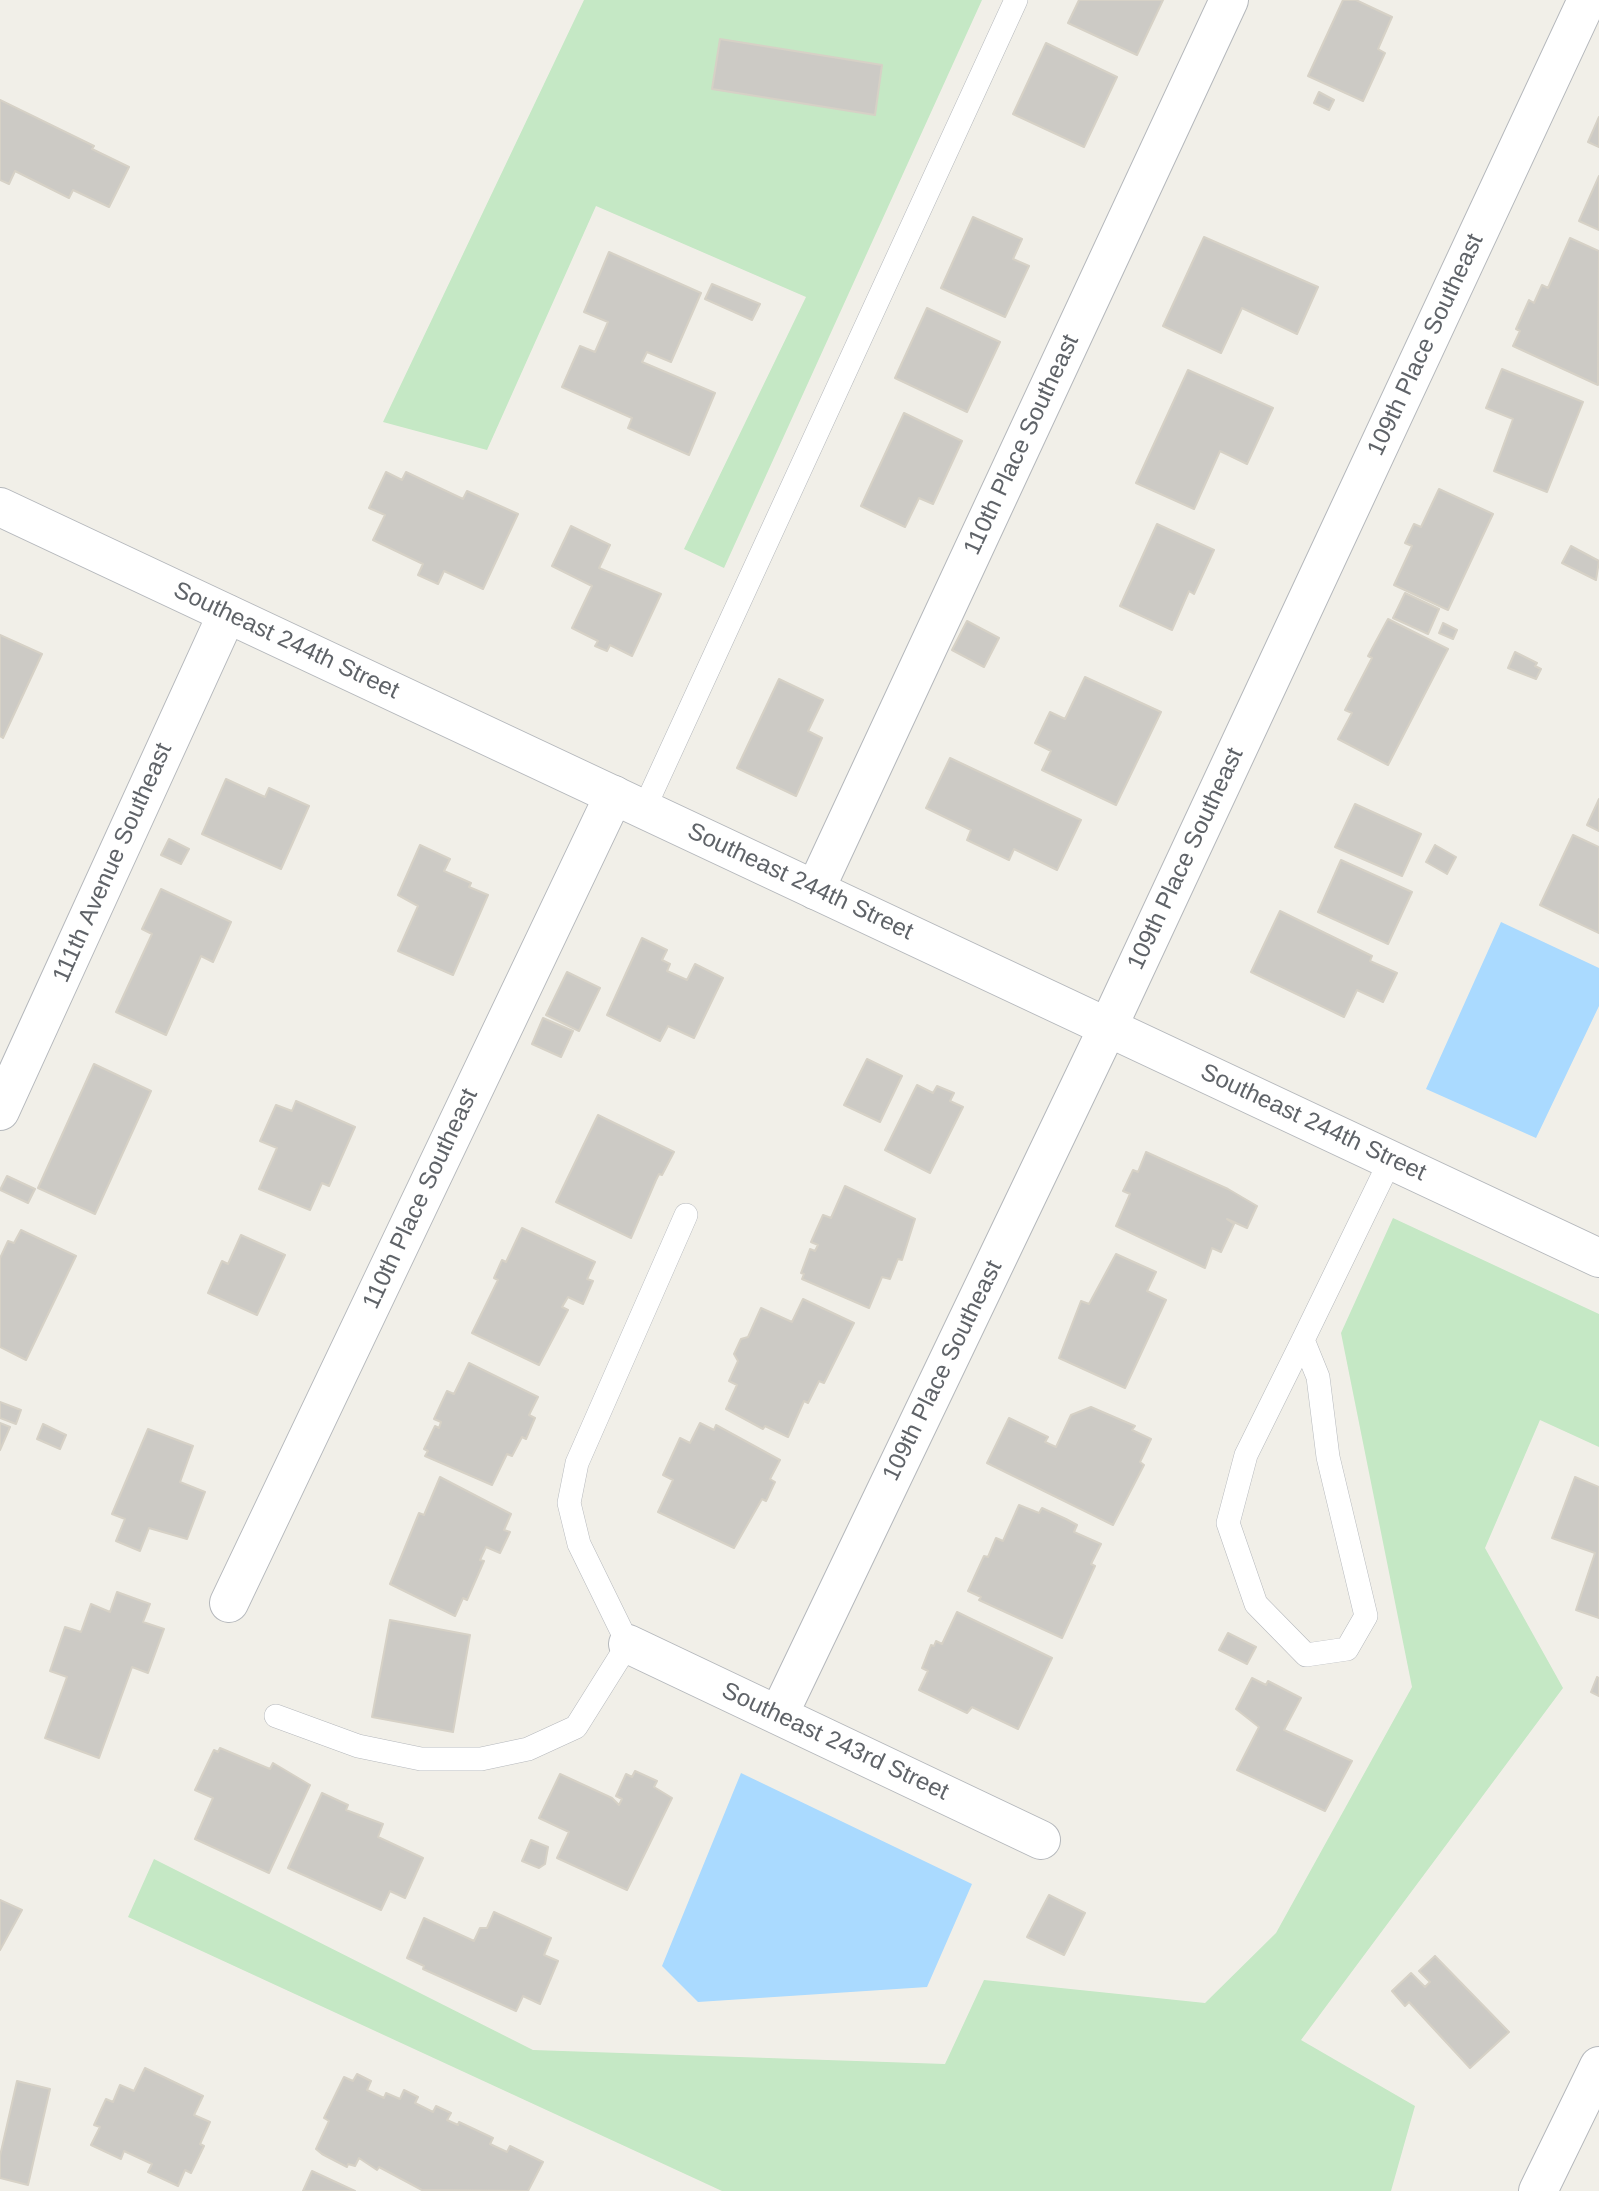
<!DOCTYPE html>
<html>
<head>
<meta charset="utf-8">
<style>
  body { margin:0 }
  canvas { display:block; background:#f1efe8 }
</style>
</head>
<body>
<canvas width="1599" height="2191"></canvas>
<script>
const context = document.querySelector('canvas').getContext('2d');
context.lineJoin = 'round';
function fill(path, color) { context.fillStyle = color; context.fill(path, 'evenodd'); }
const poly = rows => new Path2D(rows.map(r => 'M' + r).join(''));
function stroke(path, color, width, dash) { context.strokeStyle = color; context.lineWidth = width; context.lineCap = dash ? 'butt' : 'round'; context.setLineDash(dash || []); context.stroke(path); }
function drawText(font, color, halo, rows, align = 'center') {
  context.font = font + ' Arial,sans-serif'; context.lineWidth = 5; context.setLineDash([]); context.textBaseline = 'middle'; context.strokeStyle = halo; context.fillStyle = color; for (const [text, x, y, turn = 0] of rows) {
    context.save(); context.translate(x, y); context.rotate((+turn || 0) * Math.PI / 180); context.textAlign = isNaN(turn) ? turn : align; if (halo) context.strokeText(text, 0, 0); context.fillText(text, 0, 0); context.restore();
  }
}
const green = poly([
  [584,0,982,0,724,568,684,549,806,297,596,206,487,450,383,422],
  [1393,1218,1599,1314,1599,1447,1540,1420,1485,1548,1563,1688,1301,2040,1415,2106,1391,2191,722,2191,128,1917,154,1859,533,2050,945,2064,984,1980,1205,2003,1276,1933,1412,1687,1341,1333]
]);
const water = poly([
  [1501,922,1599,968,1599,1006,1536,1138,1426,1089],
  [741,1773,972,1884,927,1987,698,2002,662,1966]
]);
const building = poly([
  [1079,0,1163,0,1137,55,1068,23,1079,0],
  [1343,0,1356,0,1392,17,1378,49,1385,53,1363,101,1308,76,1343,0],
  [720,39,882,65,875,115,712,89,720,39],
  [1046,43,1117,77,1084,147,1013,114,1046,43],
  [1319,92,1334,100,1329,110,1314,103,1319,92],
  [0,100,94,146,92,149,129,167,109,207,73,190,69,198,15,171,9,184,0,180,0,100],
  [1599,117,1599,147,1588,142,1599,117],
  [1599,176,1599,230,1579,221,1599,176],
  [973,217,1022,239,1013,259,1029,266,1005,317,941,288,973,217],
  [1204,237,1318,287,1297,334,1242,308,1221,353,1163,326,1204,237],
  [1570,238,1599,251,1598,385,1513,346,1520,331,1516,329,1529,300,1534,303,1542,285,1548,288,1570,238],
  [609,252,701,293,671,362,647,352,642,362,715,393,689,455,628,428,632,418,562,387,580,346,595,352,608,322,584,312,609,252],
  [712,284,760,304,752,320,705,299,712,284],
  [927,308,1000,342,967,412,895,378,927,308],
  [1502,369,1583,402,1547,492,1494,471,1513,419,1486,408,1502,369],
  [1188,370,1273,408,1247,464,1220,451,1194,509,1136,483,1188,370],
  [904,413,962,441,933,504,919,498,905,527,861,506,904,413],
  [386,472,402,480,406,472,463,499,467,491,518,514,483,589,444,571,438,584,418,575,423,564,373,540,385,515,369,508,386,472],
  [1439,489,1493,514,1448,610,1394,585,1412,546,1405,543,1414,524,1421,527,1439,489],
  [1157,524,1214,550,1194,594,1189,591,1172,630,1120,606,1157,524],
  [571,526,610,545,599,568,661,594,632,656,610,645,607,651,595,646,598,641,572,628,592,586,552,566,571,526],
  [1571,546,1599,561,1596,580,1562,563,1571,546],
  [1405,593,1439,609,1428,634,1393,618,1405,593],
  [1388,619,1448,649,1388,765,1338,739,1352,713,1345,710,1372,658,1368,656,1388,619],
  [967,621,999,638,984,667,952,650,967,621],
  [1443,623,1457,630,1453,639,1439,633,1443,623],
  [0,635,42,654,3,738,0,736,0,635],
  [1515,652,1537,663,1535,666,1541,669,1536,679,1508,668,1515,652],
  [1085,677,1161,712,1116,805,1042,770,1051,751,1035,743,1050,712,1065,719,1085,677],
  [779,679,823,700,808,731,822,738,796,796,737,768,779,679],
  [950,758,1081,820,1057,870,1014,849,1009,860,967,840,971,830,926,808,950,758],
  [226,779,265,797,269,788,309,806,281,869,202,834,226,779],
  [1599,799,1599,831,1587,825,1599,799],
  [1355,804,1421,834,1402,876,1335,847,1355,804],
  [1573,835,1599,847,1599,933,1540,905,1573,835],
  [169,839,189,849,181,864,161,855,169,839],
  [420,845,450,859,444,871,471,883,469,887,488,895,453,975,398,951,418,906,398,895,420,845],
  [1435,845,1456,857,1447,874,1426,862,1435,845],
  [1341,860,1412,892,1388,944,1318,912,1341,860],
  [161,889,231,922,213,962,201,956,166,1035,116,1012,152,934,142,929,161,889],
  [1280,911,1372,956,1370,961,1397,973,1383,1002,1357,990,1344,1017,1251,972,1280,911],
  [642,938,667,950,662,960,670,964,667,971,687,980,695,964,723,978,694,1038,668,1026,660,1041,607,1015,642,938],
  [567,972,600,988,579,1031,546,1015,567,972],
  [543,1018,573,1031,561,1057,532,1044,543,1018],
  [867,1059,902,1076,880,1122,844,1105,867,1059],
  [94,1064,151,1091,95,1214,38,1188,94,1064],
  [917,1085,933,1093,937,1086,954,1093,950,1101,963,1107,930,1173,885,1150,917,1085],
  [296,1101,355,1127,329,1186,322,1183,310,1210,259,1189,277,1148,260,1141,276,1105,292,1111,296,1101],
  [598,1115,674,1152,662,1175,659,1174,656,1180,631,1238,556,1202,598,1115],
  [1146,1152,1228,1189,1257,1206,1247,1228,1227,1219,1234,1224,1221,1252,1212,1248,1205,1268,1116,1226,1130,1194,1123,1191,1133,1170,1138,1172,1146,1152],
  [7,1176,35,1189,28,1203,0,1190,7,1176],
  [845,1186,915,1219,902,1260,898,1259,890,1279,882,1277,869,1308,802,1279,804,1274,801,1273,810,1249,815,1251,818,1245,811,1242,823,1215,831,1218,845,1186],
  [522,1228,595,1262,587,1279,593,1281,583,1304,568,1297,562,1307,568,1310,539,1365,472,1333,498,1280,494,1278,502,1260,506,1262,522,1228],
  [21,1230,76,1256,26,1360,0,1347,0,1258,8,1241,14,1243,21,1230],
  [241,1235,285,1255,257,1315,208,1293,222,1261,228,1264,241,1235],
  [1116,1254,1156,1272,1147,1291,1166,1300,1125,1388,1059,1358,1081,1301,1089,1304,1116,1254],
  [803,1299,854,1323,824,1383,819,1381,808,1403,804,1401,788,1437,765,1426,763,1429,726,1409,737,1385,729,1381,738,1361,734,1354,741,1339,748,1337,761,1308,792,1322,803,1299],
  [469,1363,538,1397,529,1415,535,1418,526,1439,522,1437,512,1456,507,1454,492,1485,425,1456,428,1451,424,1449,435,1426,439,1428,441,1422,434,1419,447,1391,454,1394,469,1363],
  [0,1402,21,1410,16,1424,0,1418,0,1402],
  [1091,1407,1135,1426,1132,1430,1151,1439,1140,1462,1144,1465,1113,1525,987,1463,1009,1418,1048,1437,1045,1442,1056,1447,1071,1415,1091,1407],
  [0,1423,10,1427,0,1450,0,1423],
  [700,1423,714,1430,716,1425,780,1460,770,1479,775,1482,766,1501,762,1499,734,1548,658,1512,673,1480,663,1475,680,1438,690,1443,700,1423],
  [43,1424,66,1435,60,1449,37,1439,43,1424],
  [148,1429,193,1446,180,1482,205,1492,187,1539,149,1528,140,1551,116,1541,125,1519,112,1514,148,1429],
  [440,1477,511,1514,504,1530,510,1532,500,1553,486,1547,480,1560,484,1561,467,1600,463,1598,455,1616,390,1584,419,1513,424,1515,440,1477],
  [1575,1477,1599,1487,1599,1618,1576,1610,1595,1553,1552,1538,1575,1477],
  [1019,1505,1039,1513,1042,1508,1066,1519,1077,1525,1074,1532,1101,1544,1091,1564,1095,1566,1062,1638,979,1600,981,1597,968,1591,984,1556,988,1557,996,1538,1003,1541,1019,1505],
  [117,1592,150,1604,143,1622,164,1629,148,1673,132,1667,99,1758,45,1738,67,1677,50,1671,65,1627,81,1632,91,1604,110,1612,117,1592],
  [957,1612,1052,1658,1018,1729,972,1707,967,1713,919,1690,928,1671,922,1668,931,1645,934,1646,936,1641,942,1644,957,1612],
  [390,1620,470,1635,453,1732,372,1717,390,1620],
  [1228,1633,1256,1647,1247,1664,1219,1650,1228,1633],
  [1597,1677,1599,1678,1599,1696,1591,1692,1597,1677],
  [1252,1678,1266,1685,1268,1681,1301,1698,1284,1730,1352,1761,1325,1811,1237,1770,1259,1727,1236,1709,1252,1678],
  [220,1748,270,1769,273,1763,310,1785,269,1873,195,1839,213,1798,195,1790,214,1750,218,1752,220,1748],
  [635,1771,657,1781,654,1787,672,1798,627,1890,557,1858,569,1832,539,1818,560,1774,612,1798,619,1805,622,1799,616,1796,626,1774,632,1777,635,1771],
  [322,1793,348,1805,346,1810,383,1824,378,1837,423,1858,405,1898,390,1891,381,1910,288,1868,322,1793],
  [531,1840,548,1847,545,1864,539,1868,522,1861,531,1840],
  [1049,1895,1085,1913,1064,1955,1027,1937,1049,1895],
  [0,1900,22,1910,0,1950,0,1900],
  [494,1912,551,1938,544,1955,558,1961,540,2004,523,1996,516,2011,423,1969,424,1966,407,1958,424,1918,474,1941,480,1928,487,1928,494,1912],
  [1435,1956,1509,2032,1470,2068,1409,2002,1405,2006,1392,1991,1411,1973,1425,1987,1430,1982,1419,1971,1435,1956],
  [145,2068,203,2096,194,2115,210,2122,200,2144,204,2146,191,2173,185,2170,178,2186,148,2172,152,2164,124,2151,121,2159,91,2145,100,2127,94,2125,106,2099,113,2102,120,2085,134,2091,145,2068],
  [357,2074,371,2081,367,2090,384,2098,386,2093,400,2099,404,2090,418,2097,415,2103,433,2112,436,2106,451,2113,447,2120,458,2125,459,2122,493,2138,490,2144,507,2152,510,2146,543,2162,528,2191,422,2190,379,2167,377,2170,359,2158,355,2166,348,2164,347,2167,322,2154,316,2149,329,2121,324,2118,344,2077,353,2081,357,2074],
  [17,2081,50,2089,28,2185,0,2178,0,2156,17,2081],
  [312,2171,355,2191,303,2191,312,2171]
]);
const service = poly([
  [644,809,1016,0],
  [1303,1340,1318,1377,1328,1457,1366,1616,1347,1649,1306,1655,1256,1604,1228,1523,1246,1455,1303,1340,1391,1159],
  [276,1716,358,1746,421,1759,481,1759,528,1749,576,1727,628,1644,579,1544,569,1503,577,1463,686,1215]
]);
const minor = poly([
  [815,890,1229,0],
  [0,1111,227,614],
  [229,1603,614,795],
  [628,1644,1041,1840],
  [779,1714,1108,1027,1587,0],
  [1538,2191,1599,2066]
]);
const tertiary = poly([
  [0,507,1599,1258]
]);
const streetNames = [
  ["109th Place Southeast",1426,345,-65],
  ["110th Place Southeast",1022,445,-65],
  ["Southeast 244th Street",286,641,25],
  ["109th Place Southeast",1186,859,-65],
  ["111th Avenue Southeast",113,863,-66],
  ["Southeast 244th Street",800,882,25],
  ["Southeast 244th Street",1313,1123,25],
  ["110th Place Southeast",421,1199,-65],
  ["109th Place Southeast",943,1371,-64],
  ["Southeast 243rd Street",835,1742,25]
];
fill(green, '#c5e8c5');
fill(water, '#aadaff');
fill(building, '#cccac5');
stroke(building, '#d6d1c6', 2);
stroke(service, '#b5b8bc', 24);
stroke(minor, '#b5b8bc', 40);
stroke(tertiary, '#b5b8bc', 40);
stroke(service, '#fff', 23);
stroke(minor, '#fff', 38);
stroke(tertiary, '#fff', 38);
drawText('24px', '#5f6368', '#fff', streetNames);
</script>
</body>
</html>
